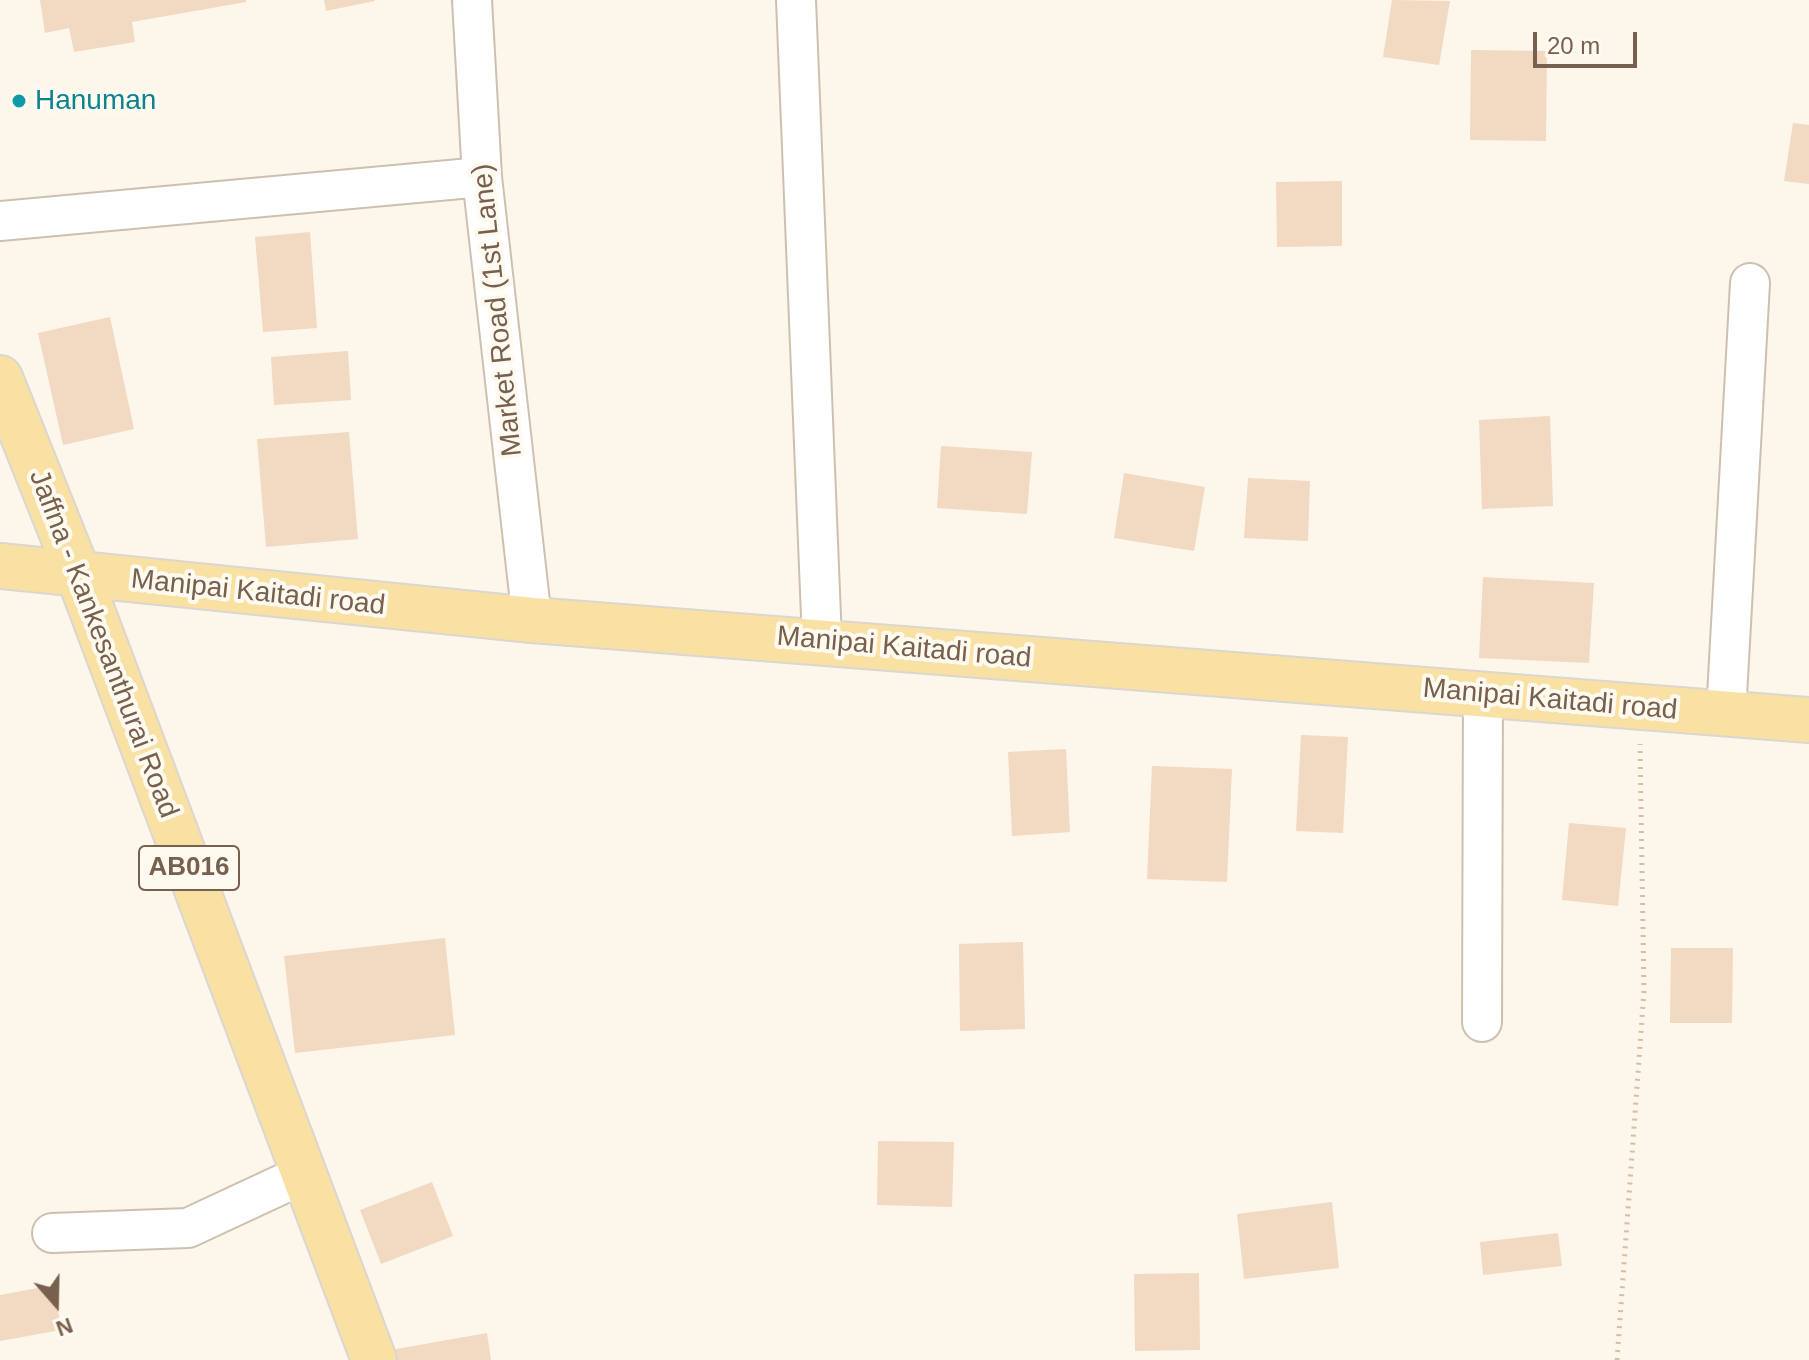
<!DOCTYPE html>
<html>
<head>
<meta charset="utf-8">
<style>
  body { margin:0 }
  #map { position:relative; width:1809px; height:1360px; overflow:hidden; background:#fcf7ea; font-family:Arial,sans-serif }
  canvas { display:block }
  .north { position:absolute; left:16px; top:1264px; width:80px; height:80px; -webkit-text-stroke:6px #fffaf0; paint-order:stroke; rotate:160deg; font-size:22px; font-weight:700; line-height:32px; text-align:center; color:#77604d }
  .north::after { content:''; display:block; margin:auto; width:28px; height:36px; background:#77604d; clip-path:polygon(50% 0,100% 100%,50% 72%,0 100%) }
  .scale { position:absolute; left:1533px; top:32px; width:104px; height:36px; box-sizing:border-box; border:4px solid #77604d; border-top:0; padding-left:10px; font-size:24px; line-height:28px; white-space:nowrap; color:#77604d; -webkit-text-stroke:6px #fffaf0; paint-order:stroke }
</style>
</head>
<body>
<div id="map">
<canvas width="1809" height="1360"></canvas>
<div class="north">N</div>
<div class="scale">20 m</div>
</div>
<script>
const context = document.querySelector('canvas').getContext('2d');
context.lineJoin = 'round';
function fill(path, color) { context.fillStyle = color; context.fill(path, 'evenodd'); }
const poly = rows => new Path2D(rows.map(r => 'M' + r).join(''));
function stroke(path, color, width, dash) { context.strokeStyle = color; context.lineWidth = width; context.lineCap = dash ? 'butt' : 'round'; context.setLineDash(dash || []); context.stroke(path); }
function drawText(font, color, halo, rows, align = 'center') {
  context.font = font + ' Arial,sans-serif'; context.lineWidth = 8; context.setLineDash([]); context.textBaseline = 'middle'; context.strokeStyle = halo; context.fillStyle = color; for (const [text, x, y, turn = 0] of rows) {
    context.save(); context.translate(x, y); context.rotate((+turn || 0) * Math.PI / 180); context.textAlign = isNaN(turn) ? turn : align; if (halo) context.strokeText(text, 0, 0); context.fillText(text, 0, 0); context.restore();
  }
}
const building = poly([
  [40,0,246,0,246,2,132,22,135,42,74,52,69,28,45,33],
  [324,0,375,0,375,1,326,11],
  [1392,0,1450,1,1439,65,1383,57],
  [1471,50,1547,51,1546,141,1470,140],
  [1793,123,1809,125,1809,184,1784,181],
  [1342,181,1342,246,1277,247,1276,182],
  [310,232,317,328,263,332,255,237],
  [110,317,134,429,63,445,38,333],
  [348,351,351,400,274,405,271,357],
  [1550,416,1553,506,1482,509,1479,420],
  [349,432,358,539,266,547,257,439],
  [941,446,1032,452,1027,514,937,508],
  [1124,473,1205,487,1194,551,1114,538],
  [1248,478,1310,481,1308,541,1244,538],
  [1483,577,1594,583,1589,663,1479,658],
  [1301,735,1348,737,1343,833,1296,831],
  [1066,749,1070,832,1012,836,1008,752],
  [1152,766,1232,769,1227,882,1147,879],
  [1569,823,1626,828,1618,906,1562,900],
  [445,938,455,1035,295,1053,284,956],
  [1023,942,1025,1029,960,1031,959,944],
  [1671,948,1733,948,1732,1023,1670,1023],
  [878,1141,954,1142,952,1207,877,1205],
  [432,1182,453,1236,381,1264,360,1210],
  [1332,1202,1339,1268,1244,1279,1237,1214],
  [1558,1233,1562,1266,1483,1275,1480,1242],
  [1199,1273,1200,1350,1135,1351,1134,1274],
  [54,1285,61,1330,0,1341,0,1295],
  [487,1333,491,1360,387,1360,385,1351]
]);
const path = poly([
  [1617,1360,1644,991,1640,744]
]);
const minor = poly([
  [472,0,482,177,532,620],
  [796,0,822,641],
  [0,221,482,177],
  [1726,714,1750,283],
  [1482,1022,1483,694],
  [52,1233,188,1228,304,1174]
]);
const major = poly([
  [0,378,79,576,374,1360],
  [0,566,532,620,1809,720]
]);
const markers = [
  [19,101,8,"#0f9aa8"]
];
const shields = [
  [189,868,100]
];
const shieldNames = [
  ["AB016",189,868]
];
const cultureNames = [
  ["Hanuman",35,101]
];
const streetNames = [
  ["Market Road (1st Lane)",498,310,-96],
  ["Manipai Kaitadi road",258,593,6],
  ["Jaffna - Kankesanthurai Road",103,644,69],
  ["Manipai Kaitadi road",904,648,5],
  ["Manipai Kaitadi road",1550,700,5]
];
fill(building, '#f1d9c2');
stroke(minor, '#cec0af', 42);
stroke(major, '#dcd6d1', 48);
stroke(path, '#d7bda4', 5, [2, 6]);
stroke(minor, '#fff', 38);
stroke(major, '#f9e1a4', 44);
for (const [x, y, r, color] of markers) { const dot = new Path2D(); dot.arc(x, y, r, 0, 2 * Math.PI); context.fillStyle = color; context.fill(dot); stroke(dot, '#fffaf0', 3); }
for (const [x, y, w] of shields) { const box = new Path2D(); box.roundRect(x - w / 2, y - 22, w, 44, 6); context.fillStyle = '#fffaf0'; context.fill(box); stroke(box, '#77604d', 2); }
drawText('bold 26px', '#77604d', null, shieldNames);
drawText('28px', '#0d838f', '#fffaf0', cultureNames, 'left');
drawText('28px', '#77604d', '#fffaf0', streetNames);
</script>
</body>
</html>
